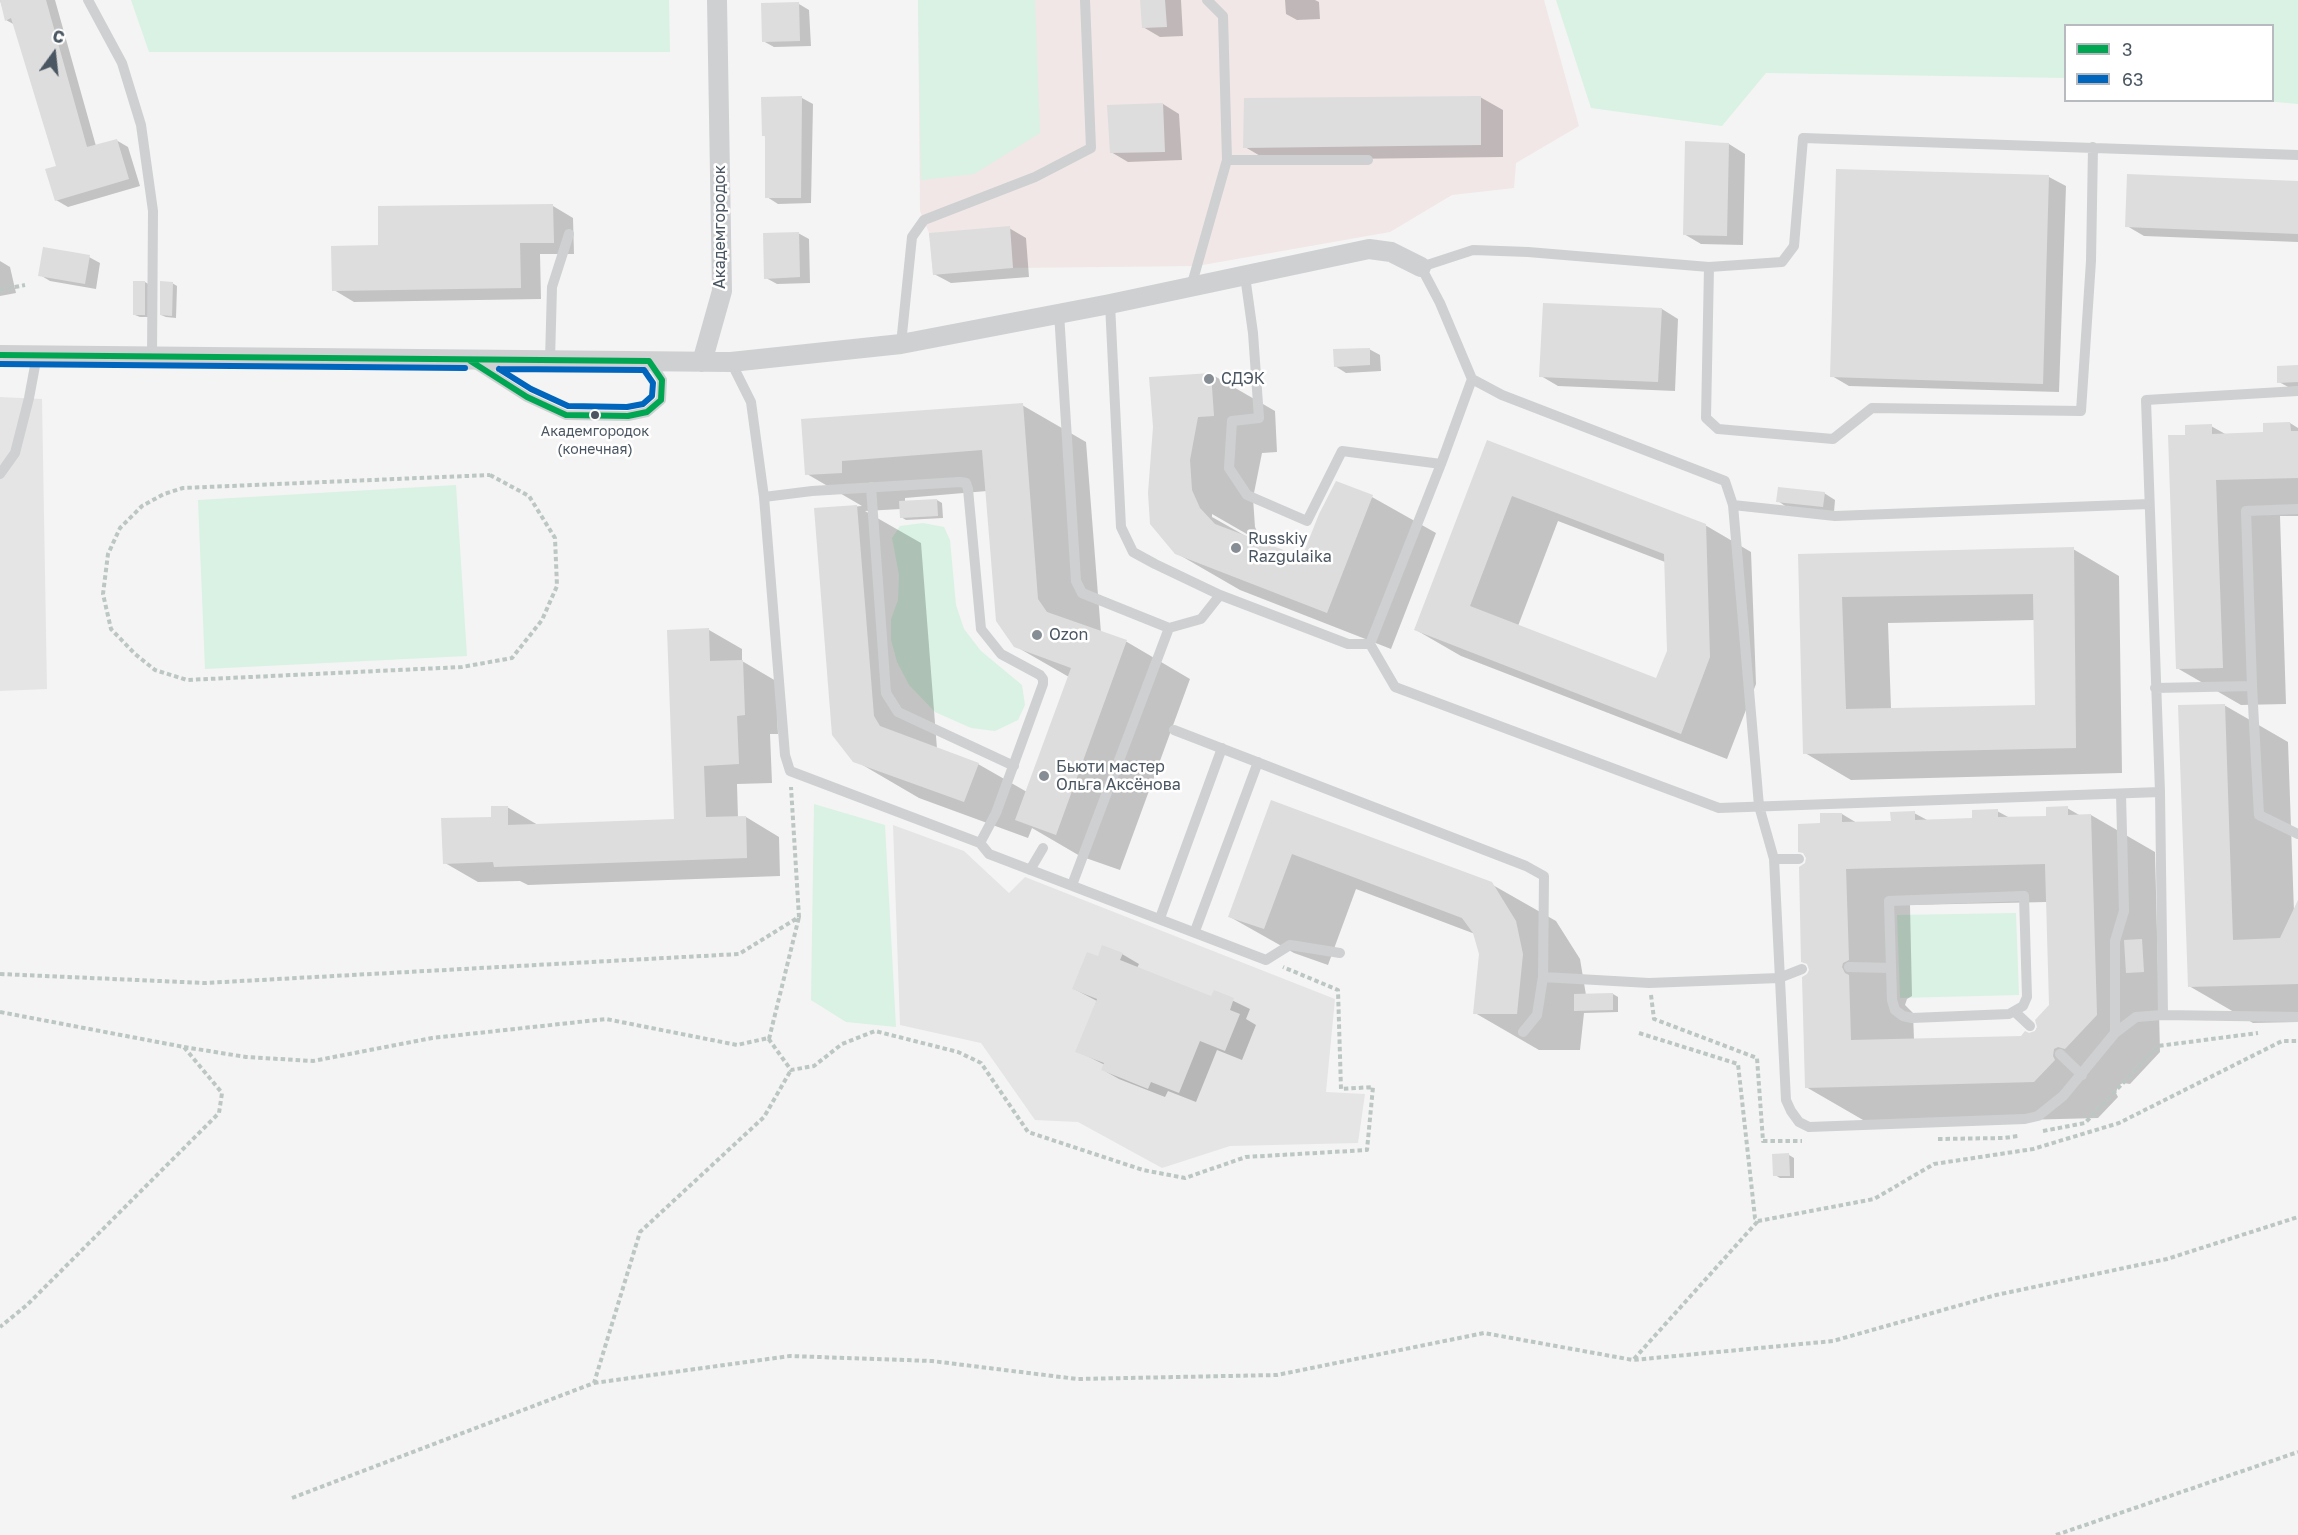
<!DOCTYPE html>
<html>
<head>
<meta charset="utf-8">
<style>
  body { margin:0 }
  #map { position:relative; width:2298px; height:1535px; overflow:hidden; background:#f4f4f4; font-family:"Golos Text",sans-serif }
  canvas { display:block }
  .legend { position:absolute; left:2064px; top:24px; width:210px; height:78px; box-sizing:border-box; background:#fff; border:2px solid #b7bbc0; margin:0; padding:8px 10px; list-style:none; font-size:18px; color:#4a5661 }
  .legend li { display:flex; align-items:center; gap:12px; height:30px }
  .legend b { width:30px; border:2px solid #b7bbc0 }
  .north { position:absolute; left:24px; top:24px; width:60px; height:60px; -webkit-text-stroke:4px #fff; paint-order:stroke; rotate:15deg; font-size:16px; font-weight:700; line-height:24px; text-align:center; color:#4a5661 }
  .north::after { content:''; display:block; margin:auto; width:21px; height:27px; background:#4a5661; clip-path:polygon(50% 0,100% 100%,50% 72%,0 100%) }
</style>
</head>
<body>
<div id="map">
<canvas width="2298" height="1535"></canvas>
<ul class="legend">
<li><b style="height:8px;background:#00a651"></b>3</li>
<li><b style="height:8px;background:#0065bd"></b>63</li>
</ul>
<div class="north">С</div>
</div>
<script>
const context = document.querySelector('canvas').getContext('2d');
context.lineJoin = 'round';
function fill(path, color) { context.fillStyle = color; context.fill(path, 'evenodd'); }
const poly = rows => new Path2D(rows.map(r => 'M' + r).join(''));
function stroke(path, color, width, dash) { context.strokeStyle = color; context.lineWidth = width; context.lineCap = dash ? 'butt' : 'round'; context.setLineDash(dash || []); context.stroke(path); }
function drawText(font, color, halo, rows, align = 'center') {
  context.font = font + ' "Golos Text",sans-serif'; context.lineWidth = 5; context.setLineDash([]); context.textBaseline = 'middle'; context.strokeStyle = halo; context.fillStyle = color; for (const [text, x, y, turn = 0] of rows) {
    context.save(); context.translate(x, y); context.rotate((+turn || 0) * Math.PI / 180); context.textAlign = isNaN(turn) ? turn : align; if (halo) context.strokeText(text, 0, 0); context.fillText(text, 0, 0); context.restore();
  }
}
const education = poly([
  [0,397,42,399,47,689,0,691],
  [893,825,964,851,1009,893,1025,877,1335,999,1326,1092,1365,1094,1358,1143,1230,1146,1162,1168,1078,1122,1035,1120,981,1043,900,1025]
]);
const medical = poly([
  [918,0,1544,0,1579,126,1516,163,1514,188,1452,195,1390,232,1197,266,1013,268,933,275,929,233,920,211]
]);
const green = poly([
  [131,0,669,0,670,52,149,52],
  [918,0,1035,0,1040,133,974,174,921,180],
  [1556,0,2298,0,2298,104,2265,101,2272,100,2272,26,2066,26,2065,78,1766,73,1722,126,1591,108],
  [456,485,467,656,205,669,198,500],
  [923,523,944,527,950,540,956,605,964,629,981,651,1022,685,1025,705,1018,720,995,731,971,728,935,712,909,685,897,662,891,640,891,619,898,600,899,575,892,538,900,526],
  [814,804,885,825,896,1027,846,1022,811,1000],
  [2016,913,2019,995,1900,998,1897,915]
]);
const shadow = poly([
  [0,0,55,0,96,146,116,140,128,147,140,186,68,207,56,200,58,167,15,25,6,20],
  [1141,0,1181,0,1183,36,1160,37,1143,27],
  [1285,0,1315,0,1319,2,1320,19,1297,20,1286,14],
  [799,4,809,10,811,46,774,47,763,41],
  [1480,97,1503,110,1503,157,1267,160,1245,147],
  [802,98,813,104,811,203,778,204,767,197,766,137,763,135],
  [1163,104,1179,114,1182,160,1128,162,1111,152],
  [1729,144,1745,154,1743,245,1701,244,1684,234],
  [2049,177,2066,186,2059,392,1849,386,1832,376],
  [2298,182,2298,242,2144,236,2127,226],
  [553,206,573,218,574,254,540,254,541,299,354,302,334,290],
  [1009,228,1026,238,1029,277,951,283,934,274],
  [798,233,809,239,810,283,777,284,766,278],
  [89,257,100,263,96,289,50,281,40,275],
  [0,261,10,267,16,293,0,296],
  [145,282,150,285,149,317,140,317,135,315],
  [172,283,177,286,176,318,166,317,161,315],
  [1662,309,1678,319,1675,391,1558,386,1541,376],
  [1369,349,1380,355,1381,371,1346,373,1335,366],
  [2298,366,2298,388,2290,388,2279,382],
  [1211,374,1275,411,1277,452,1262,453,1253,498,1255,527,1263,544,1303,559,1372,497,1436,533,1391,649,1240,590,1176,553,1154,427],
  [1212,514,1259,541,1258,543,1212,517],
  [1022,405,1086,442,1101,633,1127,642,1190,679,1120,870,1080,856,1032,828,1028,838,919,798,854,760,815,510,862,506,807,474,803,421],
  [987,491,1015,646,1069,677,1027,792,978,764,937,749,921,543,865,511,901,509,901,517,906,520,943,518,942,503,937,500,905,502,905,498],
  [2290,423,2298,428,2298,516,2280,516,2286,704,2241,705,2177,668,2187,436,2211,426,2227,435,2265,434],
  [1488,441,1705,525,1751,552,1756,684,1727,759,1461,656,1416,630],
  [1558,521,1665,562,1668,651,1657,680,1518,626],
  [1824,493,1835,500,1834,512,1788,508,1778,501],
  [2073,549,2119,576,2122,773,1851,780,1805,753,1799,555],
  [2035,620,2036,706,1891,709,1888,623],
  [709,630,742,649,742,661,776,681,778,734,770,734,772,783,737,784,738,818,746,817,779,837,780,876,528,885,520,881,478,882,445,863,507,807,538,825,676,820],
  [2224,705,2288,742,2294,912,2298,904,2298,1022,2253,1023,2189,986],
  [1271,802,1491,884,1556,921,1580,959,1586,995,1613,994,1618,997,1618,1012,1584,1013,1580,1050,1539,1050,1475,1013,1481,954,1475,934,1356,889,1328,965,1294,953,1230,917],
  [2067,808,2081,816,2091,815,2155,852,2160,1052,2130,1084,2123,1083,2118,1086,2116,1093,2118,1097,2098,1118,1870,1124,1806,1087,1811,970,1806,864,1822,825,1842,814,1857,823,1892,822,1914,813,1929,821,1974,820,1997,811,2010,818,2048,817],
  [2047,902,2050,1006,2033,1035,2022,1037,1914,1040,1913,1013,1905,1005,1907,999,1912,996,1910,905],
  [1122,954,1139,964,1137,968,1212,998,1215,992,1250,1009,1246,1019,1256,1025,1242,1060,1217,1050,1196,1102,1168,1091,1165,1097,1119,1079,1103,1070,1105,1065,1077,1051,1097,1001,1074,989,1098,958],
  [1789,1155,1794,1158,1794,1178,1780,1178,1775,1175]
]);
const building = poly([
  [0,0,46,0,87,147,117,139,129,179,55,201,45,169,56,166,11,18,5,21],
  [1140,0,1165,0,1167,27,1142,28],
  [799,2,800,41,762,42,761,3],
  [802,96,801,198,765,198,765,136,762,136,761,97],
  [1481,96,1481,145,1243,148,1244,98],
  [1163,103,1165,152,1110,153,1107,105],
  [1685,141,1729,143,1727,236,1683,235],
  [1836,169,2049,175,2043,384,1830,377],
  [2127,174,2298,181,2298,234,2125,227],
  [553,204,554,243,520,243,521,288,332,291,331,246,378,245,378,206],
  [1010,226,1013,268,933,275,929,233],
  [799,232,800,277,764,279,763,233],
  [43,247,90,255,85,284,38,276],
  [133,281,145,281,145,315,133,315],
  [160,281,173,282,172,316,160,315],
  [1543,303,1662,308,1658,382,1539,377],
  [1370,348,1370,365,1334,367,1333,349],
  [2298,365,2298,382,2277,383,2277,366],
  [1211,373,1214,416,1198,417,1190,460,1192,490,1200,508,1215,524,1302,557,1319,514,1336,481,1373,495,1327,613,1175,554,1150,524,1148,493,1153,427,1149,377],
  [1023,403,1038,599,1047,612,1127,640,1056,835,1015,820,1071,668,1014,647,996,621,982,450,842,461,842,473,805,475,801,419],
  [2290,422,2291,431,2298,431,2298,478,2216,480,2223,668,2176,669,2168,435,2185,435,2185,425,2212,424,2212,434,2238,433,2263,432,2263,423],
  [1487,440,1706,524,1710,657,1681,734,1414,630],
  [1512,496,1664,554,1667,651,1656,678,1470,606],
  [1778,487,1825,492,1823,507,1776,502],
  [937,499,938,516,900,518,899,501],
  [857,505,874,716,880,726,979,763,964,802,853,762,832,735,814,508],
  [2074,547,2076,748,1803,754,1798,554],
  [2033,594,2035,705,1846,709,1842,597],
  [709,628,710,661,743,660,745,715,737,716,739,764,704,766,706,817,746,816,747,858,494,867,493,862,443,864,441,818,491,817,491,806,508,806,508,825,674,819,667,630],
  [2225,704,2233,940,2280,938,2298,900,2298,984,2188,987,2178,705],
  [1271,800,1492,882,1516,921,1523,954,1517,1014,1473,1014,1479,954,1473,933,1462,918,1292,854,1264,929,1228,917],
  [2068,806,2068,815,2091,814,2097,1015,2065,1049,2058,1047,2054,1049,2053,1056,2055,1060,2034,1082,1805,1088,1802,977,1807,974,1809,970,1807,964,1801,962,1799,867,1805,863,1806,858,1803,853,1798,852,1798,824,1820,823,1820,813,1842,813,1842,822,1891,821,1890,812,1915,811,1915,820,1972,818,1972,810,1998,809,1998,817,2046,816,2046,807],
  [2045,864,2049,1005,2035,1020,2037,1027,2035,1031,2029,1033,2025,1031,2021,1036,1851,1040,1849,975,1845,973,1842,967,1843,963,1849,960,1846,869],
  [2142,939,2144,972,2126,973,2124,940],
  [1102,945,1123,953,1120,960,1211,996,1214,990,1234,998,1230,1010,1240,1014,1225,1051,1200,1041,1179,1093,1151,1082,1148,1089,1121,1078,1101,1070,1104,1063,1075,1052,1097,999,1072,989,1087,952,1098,956],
  [1613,993,1613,1010,1574,1011,1574,994],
  [1789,1153,1790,1176,1773,1176,1772,1154]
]);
const path = poly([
  [0,290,25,285],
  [490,475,529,496,555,538,557,586,542,620,512,658,462,667,187,680,155,670,135,654,111,629,103,594,108,554,120,528,142,506,164,494,183,488,490,475],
  [0,974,205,983,739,954,799,917,791,787],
  [1651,995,1654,1019,1757,1058,1763,1141,1802,1141],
  [0,1012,184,1047,222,1093,219,1113,27,1305,0,1327],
  [1639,1033,1738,1064,1755,1218,1758,1221,1874,1199,1934,1164,2033,1149,2119,1123,2282,1041,2298,1041],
  [769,1039,799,917],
  [184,1047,246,1057,313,1061,432,1038,606,1019,737,1045,768,1038,791,1070,814,1066,842,1044,875,1031,958,1052,981,1063,1028,1132,1143,1170,1185,1178,1246,1157,1367,1150,1373,1087,1341,1089,1338,990,1283,967],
  [2043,1131,2085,1123,2158,1046,2258,1033],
  [1938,1139,2004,1138,2018,1136],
  [1634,1359,1758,1221],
  [594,1383,790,1356,932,1361,1077,1379,1277,1375,1484,1333,1633,1360,1833,1341,1996,1295,2167,1259,2298,1217],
  [292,1498,594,1383,640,1232,764,1117,791,1070],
  [2056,1535,2298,1452]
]);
const service = poly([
  [88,0,122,63,141,125,153,211,152,357],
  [1227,160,1368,160],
  [1709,267,1706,418,1718,429,1833,439,1872,408,2081,411,2091,261,2093,147],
  [1245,276,1253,333,1259,418,1232,421,1229,468,1247,495,1307,521,1342,451,1441,464,1472,379],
  [1191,287,1227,160,1223,16,1207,0],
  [1059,313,1076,581,1082,593,1169,628],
  [901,344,912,237,924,220,1035,177,1091,148,1085,0],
  [550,360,552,287,569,234],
  [731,362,751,402,764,497,785,755,790,771,980,843,989,854,1266,960,1290,945,1340,953],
  [474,363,527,397,566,415,628,416,647,412,661,400,662,380,650,361],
  [0,474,15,453,29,398,37,355],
  [871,487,886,693,898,712,1014,766],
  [764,497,812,491,960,482,966,483,968,489,981,629,1001,654,1040,675,1043,679,1043,684,996,813,980,843],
  [2149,504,1835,516,1733,505,1725,481,1502,395,1472,379,1440,303,1421,267,1473,250,1528,252,1709,267,1782,262,1794,246,1803,138,2298,155],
  [1733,505,1759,806,1774,859,1786,1100,1791,1111,1799,1122,1809,1127,2025,1119,2038,1116,2063,1096,2115,1033,2136,1017,2163,1015,2298,1017],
  [2298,509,2246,511,2252,686,2259,815,2298,834],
  [1220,595,1348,644,1370,644,1441,464],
  [1348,644,1370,644,1395,687,1719,808,2160,792],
  [2155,688,2252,686],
  [1174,730,1526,866,1544,876,1543,977,1649,983,1779,978,1802,969],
  [1774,859,1799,859],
  [1030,870,1043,848],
  [1072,885,1169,628,1201,619,1220,595,1155,564,1133,552,1121,527,1110,304],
  [2024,896,2027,997,2023,1006,2009,1014,1912,1018,1903,1016,1895,1010,1892,1000,1889,901,2024,896],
  [1160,918,1222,748],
  [1195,931,1258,762],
  [1849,967,1891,968],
  [2015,1012,2030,1026],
  [2163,1015,2160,792,2146,400,2298,391],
  [1523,1032,1537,1015,1543,977],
  [2115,1033,2115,941,2124,911,2121,794],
  [2060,1054,2082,1075]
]);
const minor = poly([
  [0,355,731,362,901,344,1110,304,1369,249,1391,252,1421,267],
  [702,362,722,291,717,0]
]);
const bus1 = poly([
  [0,355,649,361,662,380,661,400,647,412,628,416,566,415,527,397,469,360]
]);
const bus2 = poly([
  [0,364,465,368],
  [499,369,644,370,653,383,652,396,643,404,627,407,568,406,531,389,499,369]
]);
const markers = [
  [1209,379,6,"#868d94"],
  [595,415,5,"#4a5661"],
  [1236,548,6,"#868d94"],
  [1037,635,6,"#868d94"],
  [1044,776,6,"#868d94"]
];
const busNames = [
  ["Академгородок",595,432],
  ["(конечная)",595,450]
];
const streetNames = [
  ["Академгородок",720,227,-90]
];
const poiNames = [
  ["СДЭК",1221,379],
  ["Russkiy",1248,539],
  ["Razgulaika",1248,557],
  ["Ozon",1049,635],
  ["Бьюти мастер",1056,767],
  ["Oльга Аксёнова",1056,785]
];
fill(education, '#e6e5e6');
fill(medical, '#f1e7e6');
fill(green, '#d9f2e3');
fill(shadow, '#0003');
fill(building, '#ddddde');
stroke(path, '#bcc7c4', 4, [4.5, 3]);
stroke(service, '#ced0d2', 10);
stroke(minor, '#ced0d2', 20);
stroke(bus1, '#00a651', 6);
stroke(bus2, '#0065bd', 6);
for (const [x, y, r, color] of markers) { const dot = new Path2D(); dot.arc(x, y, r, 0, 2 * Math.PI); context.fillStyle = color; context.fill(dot); stroke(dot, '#fff', 2); }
drawText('14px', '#4a5661', '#fff', busNames);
drawText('16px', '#4a5661', '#fff', streetNames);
drawText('16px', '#4a5661', '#fff', poiNames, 'left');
</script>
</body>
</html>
